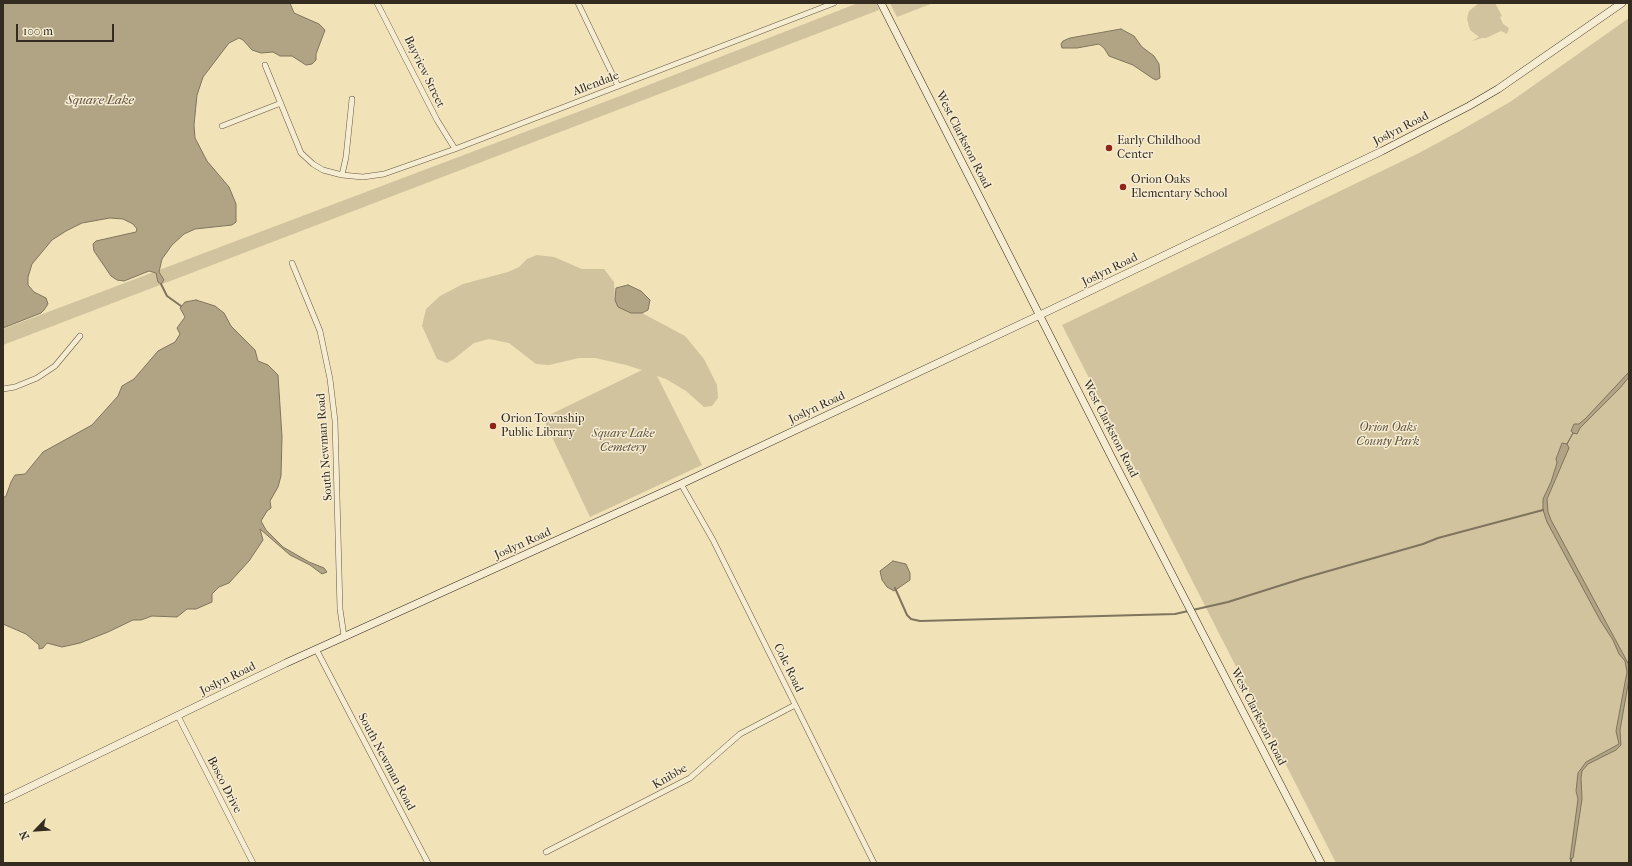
<!DOCTYPE html>
<html>
<head>
<meta charset="utf-8">
<style>
  body { margin:0 }
  #map { position:relative; width:1632px; height:866px; overflow:hidden; background:#f1e2b8; font-family:"IM FELL French Canon",serif }
  canvas { display:block }
  .frame { position:absolute; inset:0; border:4px solid #342b21; pointer-events:none }
  .north { position:absolute; left:16px; top:810px; width:40px; height:40px; -webkit-text-stroke:3px #f6ecd1; paint-order:stroke; rotate:245deg; font-size:11px; font-weight:700; line-height:16px; text-align:center; color:#342b21 }
  .north::after { content:''; display:block; margin:auto; width:14px; height:18px; background:#342b21; clip-path:polygon(50% 0,100% 100%,50% 72%,0 100%) }
  .scale { position:absolute; left:16px; top:24px; width:98px; height:18px; box-sizing:border-box; border:2px solid #342b21; border-top:0; padding-left:5px; font-size:12px; line-height:14px; white-space:nowrap; color:#342b21; -webkit-text-stroke:3px #f6ecd1; paint-order:stroke }
</style>
</head>
<body>
<div id="map">
<canvas width="1632" height="866"></canvas>
<div class="frame"></div>
<div class="north">N</div>
<div class="scale">100 m</div>
</div>
<script>
const context = document.querySelector('canvas').getContext('2d');
context.lineJoin = 'round';
function fill(path, color) { context.fillStyle = color; context.fill(path, 'evenodd'); }
const poly = rows => new Path2D(rows.map(r => 'M' + r).join(''));
function stroke(path, color, width, dash) { context.strokeStyle = color; context.lineWidth = width; context.lineCap = dash ? 'butt' : 'round'; context.setLineDash(dash || []); context.stroke(path); }
function drawText(font, color, halo, rows, align = 'center') {
  context.font = font + ' "IM FELL French Canon",serif'; context.lineWidth = 3; context.setLineDash([]); context.textBaseline = 'middle'; context.strokeStyle = halo; context.fillStyle = color; for (const [text, x, y, turn = 0] of rows) {
    context.save(); context.translate(x, y); context.rotate((+turn || 0) * Math.PI / 180); context.textAlign = isNaN(turn) ? turn : align; if (halo) context.strokeText(text, 0, 0); context.fillText(text, 0, 0); context.restore();
  }
}
const green = poly([
  [858,3,876,3,879,10,3,345,3,329,628,93],
  [890,3,933,3,897,17],
  [1479,3,1495,3,1502,16,1500,17,1503,24,1509,28,1507,34,1501,31,1486,38,1482,38,1472,41,1479,37,1470,30,1467,19,1469,11],
  [1629,18,1629,863,1336,863,1062,325,1417,154,1458,132,1510,102],
  [537,255,554,257,582,269,604,269,614,282,615,300,631,313,642,313,685,336,704,359,717,385,718,398,712,406,704,407,686,391,666,379,657,376,702,465,590,517,543,418,642,370,626,365,595,358,579,358,549,365,536,364,509,343,489,339,474,343,454,359,447,363,437,359,422,326,426,309,440,296,463,284,508,272,519,267,527,259]
]);
const water = poly([
  [3,3,290,3,294,13,319,24,325,30,316,54,316,60,312,64,306,65,292,56,280,56,273,52,261,53,252,50,243,40,239,38,229,43,203,77,197,95,194,125,195,138,207,161,229,187,236,204,236,222,232,225,195,229,184,234,172,245,162,259,159,272,164,280,161,284,158,282,156,273,149,271,124,281,117,280,111,276,94,251,93,244,96,241,136,232,137,229,133,224,123,219,110,218,82,223,66,231,52,240,32,264,28,277,28,285,34,292,46,298,48,304,44,310,41,313,3,328,3,3],
  [1121,29,1134,36,1142,47,1154,56,1159,64,1160,78,1156,80,1152,78,1133,65,1109,56,1104,48,1099,44,1077,48,1062,48,1061,44,1063,41,1070,38,1121,29],
  [628,285,641,291,650,300,648,310,642,313,631,313,618,307,615,300,616,288,628,285],
  [196,300,215,306,224,313,231,326,255,350,258,361,268,365,278,375,282,437,281,476,278,487,270,501,271,508,267,511,261,521,266,530,283,547,309,562,324,568,327,572,322,574,310,565,290,555,260,529,263,540,249,561,229,583,219,587,212,594,212,602,196,609,187,609,177,617,152,616,141,620,133,620,108,632,80,643,62,647,47,643,43,648,39,649,39,645,26,634,3,624,3,498,6,496,11,482,15,475,25,474,43,452,92,425,118,396,122,386,134,379,158,351,175,342,180,334,177,328,185,317,180,308,185,302,196,300],
  [1629,372,1629,377,1620,388,1580,428,1577,434,1573,433,1567,444,1569,448,1547,499,1548,512,1551,520,1629,665,1629,679,1620,730,1621,745,1616,750,1588,764,1582,771,1581,778,1582,799,1573,858,1570,859,1578,799,1576,791,1578,773,1586,762,1619,744,1616,731,1627,672,1625,661,1619,654,1613,640,1600,620,1547,522,1543,510,1543,499,1551,482,1557,463,1556,459,1562,443,1567,444,1573,433,1571,431,1574,424,1579,424,1586,418,1629,372],
  [893,561,906,564,910,573,910,580,894,591,887,587,882,580,880,571,893,561]
]);
const stream = poly([
  [161,284,167,296,181,306],
  [1629,490,1629,491],
  [895,588,907,615,911,619,920,621,1175,614,1228,602,1304,578,1423,544,1438,538,1543,510],
  [1571,863,1571,859]
]);
const street = poly([
  [377,3,437,120,455,149],
  [578,3,618,86],
  [265,65,301,153,313,164,323,170,342,175,363,177,384,174,455,149,834,3],
  [222,126,281,103],
  [342,175,346,157,352,99],
  [292,263,320,331,330,379,335,421,340,609,344,636],
  [3,389,15,387,37,378,55,366,80,336],
  [681,484,713,540,874,863],
  [316,649,428,863],
  [178,716,253,863],
  [546,852,690,778,740,734,795,705]
]);
const secondary = poly([
  [881,3,1112,458,1321,863],
  [3,800,286,663,681,484,1040,315,1382,151,1469,106,1498,89,1622,3]
]);
const markers = [
  [1109,148,4,"#8f2418"],
  [1123,187,4,"#8f2418"],
  [493,426,4,"#8f2418"]
];
const streetNames = [
  ["Bayview Street",424,72,64],
  ["Allendale",596,84,-21],
  ["Joslyn Road",1401,129,-27],
  ["West Clarkston Road",963,140,63],
  ["Joslyn Road",1110,270,-26],
  ["Joslyn Road",817,408,-25],
  ["West Clarkston Road",1110,429,63],
  ["South Newman Road",325,447,-94],
  ["Joslyn Road",523,544,-24],
  ["Cole Road",788,668,64],
  ["Joslyn Road",228,679,-26],
  ["West Clarkston Road",1258,717,63],
  ["South Newman Road",386,762,62],
  ["Knibbe",670,777,-30],
  ["Bosco Drive",224,785,63]
];
const poiNames = [
  ["Early Childhood",1117,141],
  ["Center",1117,155],
  ["Orion Oaks",1131,180],
  ["Elementary School",1131,194],
  ["Orion Township",501,419],
  ["Public Library",501,433]
];
const parkNames = [
  ["Orion Oaks",1388,428],
  ["County Park",1388,442],
  ["Square Lake",623,434],
  ["Cemetery",623,448]
];
const waterNames = [
  ["Square Lake",100,101]
];
fill(green, '#d1c39e');
fill(water, '#b1a485');
stroke(water, '#7f745d', 1);
stroke(stream, '#7f745d', 2);
stroke(street, '#635947', 6);
stroke(secondary, '#342b21', 8);
stroke(street, '#f6ecd1', 5);
stroke(secondary, '#f6ecd1', 7);
for (const [x, y, r, color] of markers) { const dot = new Path2D(); dot.arc(x, y, r, 0, 2 * Math.PI); context.fillStyle = color; context.fill(dot); stroke(dot, '#f6ecd1', 1.5); }
drawText('12px', '#342b21', '#f6ecd1', streetNames);
drawText('12px', '#342b21', '#f6ecd1', poiNames, 'left');
drawText('italic 12px', '#5b5140', '#f6ecd1', parkNames);
drawText('italic 13px', '#5a4f3f', '#f6ecd1', waterNames);
</script>
</body>
</html>
